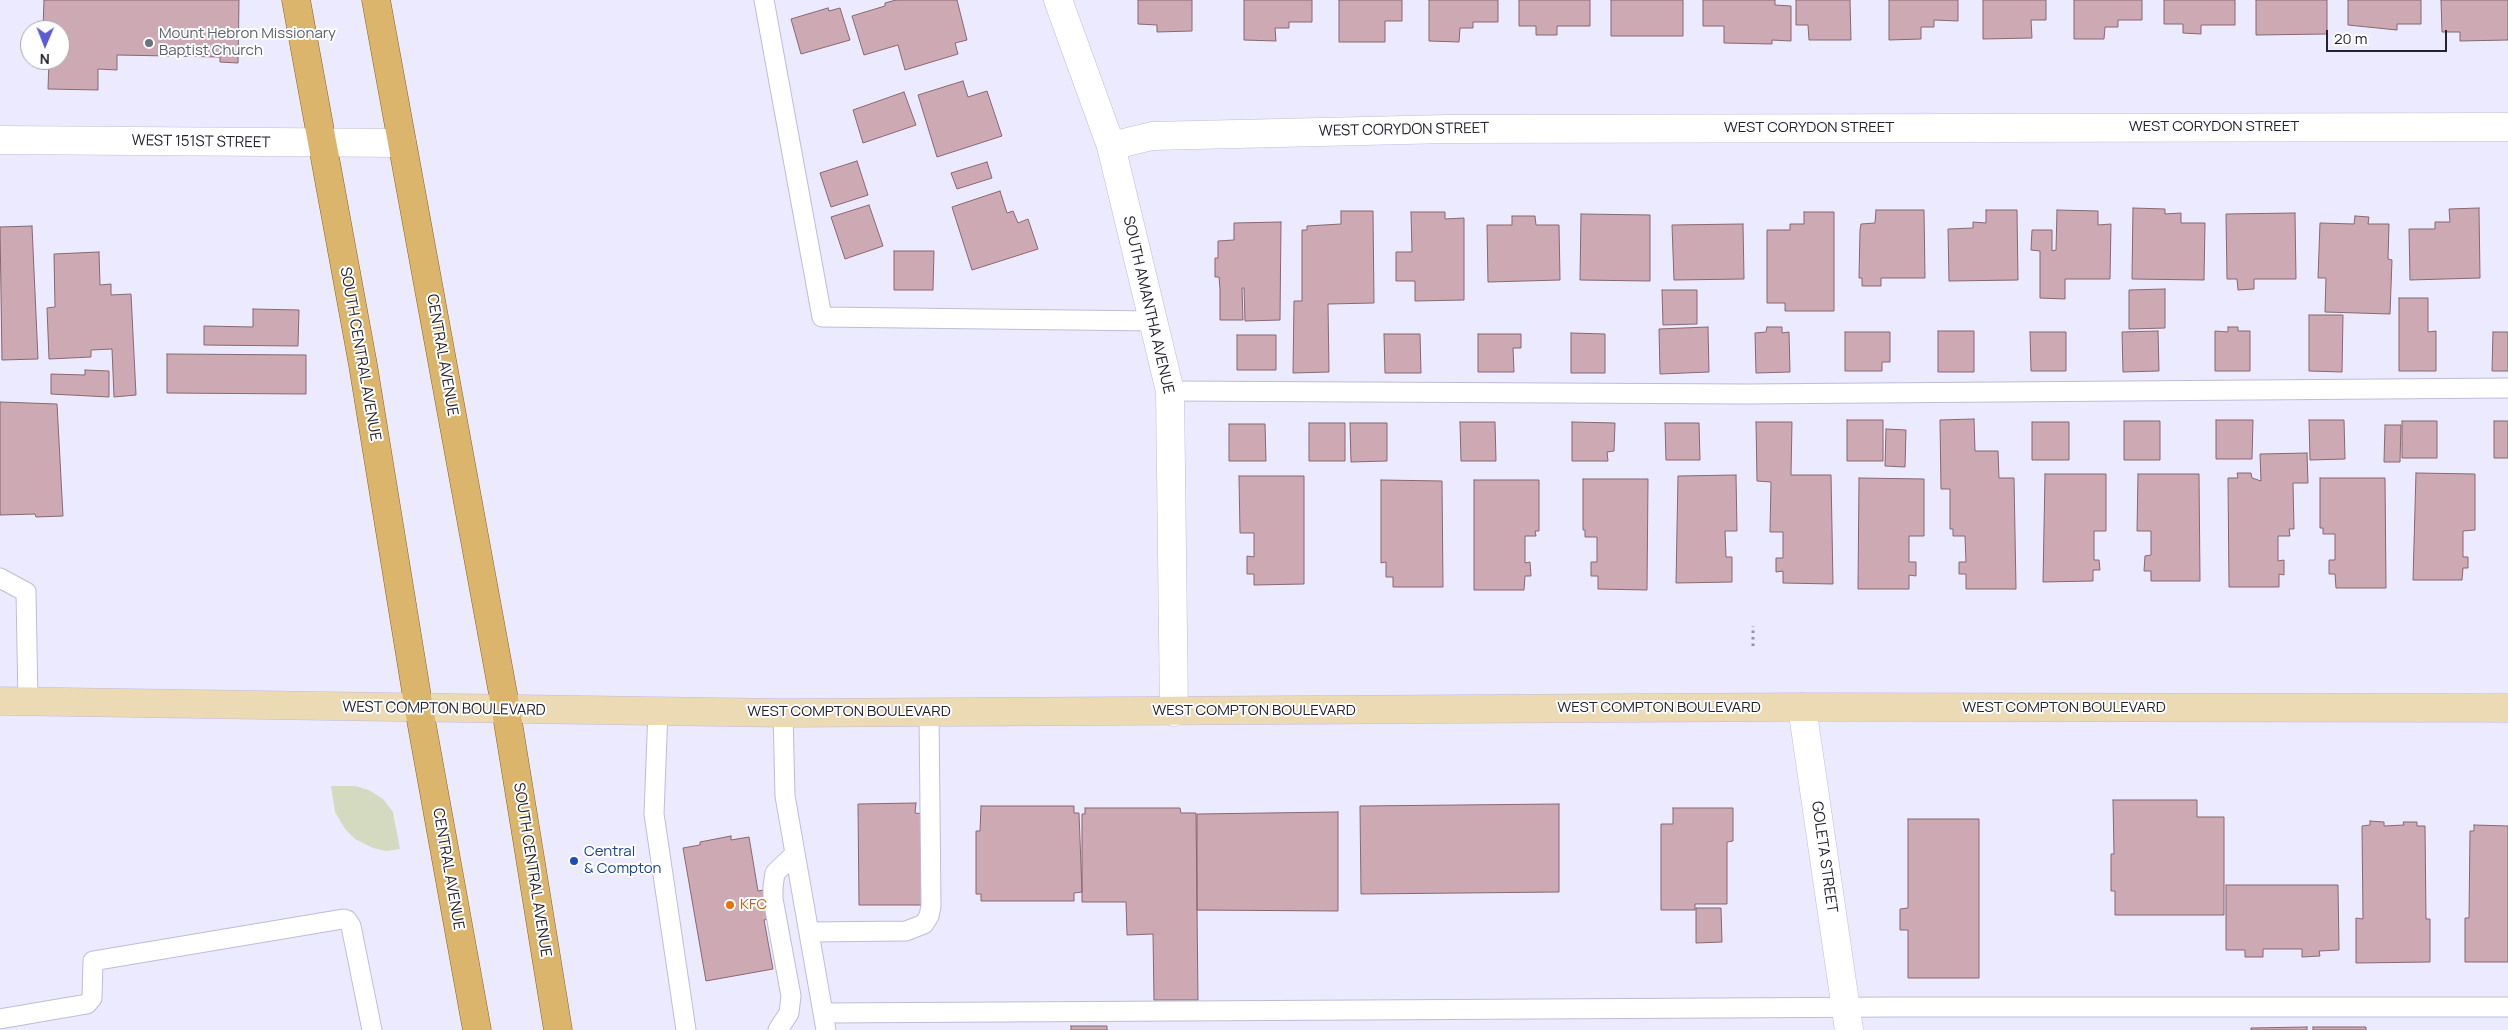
<!DOCTYPE html>
<html>
<head>
<meta charset="utf-8">
<style>
  body { margin:0 }
  #map { position:relative; width:2508px; height:1030px; overflow:hidden; background:#eceafe; font-family:Manrope,sans-serif }
  canvas { display:block }
  .north { position:absolute; left:20px; top:20px; width:50px; height:50px; box-sizing:border-box; background:#fff; border:1px solid #a7a7ab; border-radius:50%; rotate:181deg; font-size:14px; font-weight:700; line-height:20px; text-align:center; color:#23222e }
  .north::after { content:''; display:block; margin:auto; width:18px; height:22px; background:#5b5cd4; clip-path:polygon(50% 0,100% 100%,50% 72%,0 100%) }
  .scale { position:absolute; left:2326px; top:30px; width:121px; height:22px; box-sizing:border-box; border:2px solid #23222e; border-top:0; padding-left:6px; font-size:15px; line-height:18px; white-space:nowrap; color:#23222e; -webkit-text-stroke:4px #fff; paint-order:stroke }
</style>
</head>
<body>
<div id="map">
<canvas width="2508" height="1030"></canvas>
<div class="north">N</div>
<div class="scale">20 m</div>
</div>
<script>
const context = document.querySelector('canvas').getContext('2d');
context.lineJoin = 'round';
function fill(path, color) { context.fillStyle = color; context.fill(path, 'evenodd'); }
const poly = rows => new Path2D(rows.map(r => 'M' + r).join(''));
function stroke(path, color, width, dash) { context.strokeStyle = color; context.lineWidth = width; context.lineCap = dash ? 'butt' : 'round'; context.setLineDash(dash || []); context.stroke(path); }
function drawText(font, color, halo, rows, align = 'center') {
  context.font = font + ' Manrope,sans-serif'; context.lineWidth = 4; context.setLineDash([]); context.textBaseline = 'middle'; context.strokeStyle = halo; context.fillStyle = color; for (const [text, x, y, turn = 0] of rows) {
    context.save(); context.translate(x, y); context.rotate((+turn || 0) * Math.PI / 180); context.textAlign = isNaN(turn) ? turn : align; if (halo) context.strokeText(text, 0, 0); context.fillText(text, 0, 0); context.restore();
  }
}
const green = poly([
  [331,786,355,786,369,790,383,799,393,812,400,849,386,851,373,848,355,839,345,829,335,812]
]);
const building = poly([
  [44,0,239,0,238,63,220,62,220,57,117,55,117,70,98,69,98,90,48,89,49,60,60,60,60,30,43,30,44,0],
  [896,0,957,0,967,40,955,43,958,54,905,70,898,45,864,55,852,16,885,6,885,3,896,0],
  [1138,0,1192,0,1192,31,1157,32,1157,25,1138,24,1138,0],
  [1244,0,1312,0,1312,22,1289,22,1289,28,1275,28,1276,41,1244,40,1244,0],
  [1339,0,1402,0,1402,21,1385,21,1385,42,1339,42,1339,0],
  [1429,0,1498,0,1498,22,1473,22,1473,28,1460,28,1459,42,1429,41,1429,0],
  [1519,0,1590,0,1590,26,1557,26,1557,35,1536,35,1536,26,1519,26,1519,0],
  [1611,0,1683,0,1683,36,1611,36,1611,0],
  [1703,0,1775,0,1775,5,1791,6,1791,41,1772,40,1772,44,1724,43,1724,26,1703,26,1703,0],
  [1796,0,1850,0,1851,40,1809,40,1808,25,1796,25,1796,0],
  [1889,0,1958,0,1958,21,1934,20,1934,27,1921,27,1921,39,1889,40,1889,0],
  [1983,0,2046,0,2046,20,2031,20,2032,38,1983,39,1983,0],
  [2074,0,2142,0,2142,20,2118,20,2118,27,2105,27,2104,39,2074,39,2074,0],
  [2164,0,2235,0,2235,25,2201,25,2201,34,2183,33,2183,24,2164,24,2164,0],
  [2256,0,2327,0,2327,34,2256,35,2256,0],
  [2348,0,2421,0,2421,24,2397,24,2397,30,2348,25,2348,0],
  [2441,0,2508,0,2508,40,2460,41,2460,32,2442,32,2441,0],
  [828,8,829,11,840,8,850,40,801,54,791,19,828,8],
  [963,81,968,97,987,91,1002,136,937,157,918,95,963,81],
  [904,92,916,125,863,143,853,110,904,92],
  [857,161,868,195,831,207,820,173,857,161],
  [987,162,992,178,957,189,951,173,987,162],
  [1000,191,1007,213,1013,211,1018,223,1028,219,1038,249,972,270,952,207,1000,191],
  [869,205,883,246,845,259,831,217,869,205],
  [2133,208,2165,209,2165,214,2181,213,2181,223,2205,223,2204,280,2132,279,2133,208],
  [2479,208,2480,278,2410,280,2409,229,2435,229,2435,222,2450,222,2449,209,2479,208],
  [1876,210,1924,210,1925,278,1881,278,1881,286,1862,286,1862,278,1859,278,1860,230,1861,224,1875,223,1876,210],
  [1986,210,2017,210,2018,280,1949,281,1948,229,1973,228,1973,222,1986,223,1986,210],
  [2057,210,2098,211,2098,225,2111,224,2110,279,2065,279,2065,299,2040,298,2040,251,2031,250,2032,230,2052,230,2052,251,2056,250,2057,210],
  [1341,211,1373,211,1374,303,1328,304,1329,372,1293,373,1294,301,1302,301,1302,230,1307,230,1307,226,1341,224,1341,211],
  [1411,212,1445,212,1445,219,1464,218,1464,300,1415,301,1415,281,1396,281,1396,252,1412,252,1411,212],
  [1804,212,1834,212,1834,311,1785,311,1785,303,1767,303,1767,230,1790,230,1790,224,1804,224,1804,212],
  [2295,213,2296,279,2254,279,2254,289,2238,290,2237,279,2227,279,2226,214,2295,213],
  [1581,214,1650,215,1650,281,1580,280,1581,214],
  [1512,216,1535,216,1536,225,1559,225,1560,280,1488,282,1487,225,1512,225,1512,216],
  [2355,216,2369,217,2368,224,2389,224,2388,259,2392,260,2390,314,2325,312,2326,278,2318,278,2320,223,2354,224,2355,216],
  [1281,222,1280,320,1245,321,1244,288,1242,288,1243,320,1220,320,1220,289,1219,277,1215,277,1215,258,1218,258,1218,241,1234,240,1234,223,1281,222],
  [1743,224,1744,279,1674,280,1672,225,1743,224],
  [32,226,38,359,2,360,0,227,32,226],
  [894,251,934,251,933,290,894,290,894,251],
  [99,252,100,285,111,284,111,295,131,294,136,395,114,397,112,349,91,350,91,357,49,359,47,308,55,307,54,254,99,252],
  [2165,289,2165,328,2129,329,2129,290,2165,289],
  [1662,290,1697,290,1697,324,1663,325,1662,290],
  [2399,298,2428,298,2428,332,2436,331,2436,371,2399,371,2399,298],
  [253,309,299,310,298,346,204,345,204,326,253,327,253,309],
  [2309,315,2343,315,2342,372,2309,371,2309,315],
  [1708,327,1709,372,1660,374,1659,329,1708,327],
  [1767,327,1782,327,1782,333,1789,332,1790,372,1756,373,1755,333,1766,332,1767,327],
  [2228,327,2238,327,2238,331,2250,331,2250,371,2215,371,2215,331,2228,332,2228,327],
  [1938,331,1974,331,1974,372,1938,372,1938,331],
  [2158,331,2159,371,2123,372,2122,332,2158,331],
  [1845,332,1890,332,1890,362,1882,362,1882,371,1845,371,1845,332],
  [2030,332,2066,332,2066,371,2031,371,2030,332],
  [2493,332,2508,332,2508,371,2492,371,2493,332],
  [1571,333,1605,334,1605,373,1571,373,1571,333],
  [1384,334,1420,334,1421,373,1385,373,1384,334],
  [1478,334,1521,334,1521,348,1513,348,1514,372,1478,372,1478,334],
  [1237,335,1276,335,1276,370,1237,370,1237,335],
  [167,354,306,355,306,394,167,393,167,354],
  [85,370,109,371,109,397,51,394,51,374,85,375,85,370],
  [0,402,57,404,63,516,36,517,35,514,0,515,0,402],
  [1974,419,1975,451,1998,451,1999,478,2014,478,2016,589,1966,589,1966,574,1959,574,1959,562,1966,562,1965,536,1953,536,1953,529,1950,529,1950,489,1941,489,1940,420,1974,419],
  [1847,420,1883,420,1883,461,1847,461,1847,420],
  [2216,420,2253,420,2252,459,2216,459,2216,420],
  [2309,420,2344,420,2345,459,2310,460,2309,420],
  [2124,421,2160,421,2160,460,2124,460,2124,421],
  [2402,421,2437,421,2437,458,2402,458,2402,421],
  [2494,421,2508,421,2508,458,2494,458,2494,421],
  [1460,422,1495,422,1496,461,1461,461,1460,422],
  [1572,422,1615,423,1614,451,1607,452,1608,461,1572,461,1572,422],
  [1756,422,1792,422,1791,475,1831,475,1833,584,1783,583,1783,571,1776,572,1776,558,1783,558,1783,532,1770,532,1771,482,1757,481,1756,422],
  [2032,422,2069,422,2069,460,2032,460,2032,422],
  [1309,423,1345,423,1345,461,1309,461,1309,423],
  [1350,423,1387,423,1387,461,1351,462,1350,423],
  [1665,423,1699,423,1700,460,1666,460,1665,423],
  [1229,424,1265,424,1266,461,1229,461,1229,424],
  [2385,425,2401,425,2400,462,2384,462,2385,425],
  [1886,429,1906,430,1905,467,1885,466,1886,429],
  [2307,453,2308,483,2293,483,2294,529,2289,529,2290,536,2278,536,2278,561,2284,560,2284,575,2279,574,2279,587,2229,587,2228,478,2238,478,2237,473,2251,473,2252,478,2261,481,2260,454,2307,453],
  [2416,473,2475,474,2475,530,2463,531,2463,557,2468,557,2468,568,2463,568,2462,580,2413,580,2416,473],
  [2045,474,2106,474,2106,531,2094,531,2094,560,2099,560,2100,570,2093,570,2093,581,2043,582,2045,474],
  [2138,474,2199,474,2200,581,2151,581,2151,571,2144,571,2145,556,2151,555,2151,531,2137,531,2138,474],
  [1736,475,1737,531,1725,531,1726,557,1732,557,1732,582,1676,583,1678,476,1736,475],
  [1239,476,1304,476,1304,584,1254,585,1254,574,1247,574,1247,556,1254,557,1254,533,1240,533,1239,476],
  [1859,478,1924,479,1924,536,1909,536,1909,562,1916,562,1916,576,1909,575,1909,589,1858,589,1859,478],
  [2320,478,2385,478,2386,588,2336,588,2335,574,2329,574,2329,560,2335,560,2335,534,2323,534,2323,528,2320,528,2320,478],
  [1583,479,1648,479,1647,590,1598,589,1598,576,1591,576,1591,562,1597,562,1597,537,1585,537,1585,530,1583,530,1583,479],
  [1381,480,1442,481,1443,587,1393,587,1393,577,1386,577,1386,562,1381,563,1381,480],
  [1474,480,1539,480,1539,531,1535,531,1536,536,1525,536,1525,563,1530,562,1531,576,1525,576,1524,590,1474,590,1474,480],
  [2113,800,2197,800,2197,817,2224,817,2224,915,2115,915,2115,891,2111,891,2111,854,2114,854,2113,800],
  [916,803,915,813,924,814,925,905,859,905,858,804,916,803],
  [1559,804,1559,892,1361,894,1360,806,1559,804],
  [981,806,1074,806,1074,813,1079,813,1082,892,1074,893,1074,901,981,901,981,894,976,894,976,831,980,831,981,806],
  [1085,808,1180,808,1181,813,1196,813,1198,1000,1154,1000,1153,934,1127,935,1126,902,1082,902,1082,814,1085,814,1085,808],
  [1673,808,1733,808,1733,841,1727,842,1727,904,1695,904,1695,910,1661,910,1661,824,1673,824,1673,808],
  [1338,812,1338,911,1197,910,1197,814,1338,812],
  [1908,819,1979,819,1979,978,1908,978,1908,930,1900,930,1900,909,1908,908,1908,819],
  [2370,821,2384,822,2384,826,2404,825,2403,822,2417,822,2417,826,2425,826,2426,919,2430,919,2430,962,2356,963,2356,918,2363,919,2362,826,2370,825,2370,821],
  [2474,825,2508,826,2508,962,2465,962,2465,918,2469,918,2470,831,2474,831,2474,825],
  [731,836,731,840,749,837,758,891,764,890,769,919,764,920,773,969,706,981,683,848,700,845,700,842,731,836],
  [2226,885,2338,885,2339,950,2319,951,2320,956,2302,957,2302,949,2263,949,2263,957,2245,957,2245,950,2226,950,2226,885],
  [1696,908,1721,908,1722,942,1696,943,1696,908],
  [1071,1026,1107,1026,1107,1030,1071,1030,1071,1026],
  [2307,1027,2307,1030,2251,1030,2251,1028,2307,1027],
  [2313,1027,2366,1027,2366,1030,2313,1030,2313,1027]
]);
const path = poly([
  [1753,646,1753,626]
]);
const service = poly([
  [764,0,822,317,1153,321],
  [1170,391,1746,394,2508,388],
  [0,578,26,592,28,702],
  [658,711,654,814,686,1030],
  [783,713,785,796,826,1030],
  [809,932,906,931,924,924,929,916,931,906,929,712],
  [823,1013,1896,1007,2508,1007],
  [0,1019,87,1004,92,998,93,961,343,919,347,920,351,926,372,1030],
  [778,1030,789,1013,791,996,773,899,773,887,775,873,795,854]
]);
const minor = poly([
  [1058,0,1111,146,1170,391,1174,712],
  [0,140,402,143],
  [1111,146,1152,136,1448,129,2508,127],
  [1802,707,1849,1030]
]);
const secondary = poly([
  [0,701,783,713,1802,707,2508,708]
]);
const primary = poly([
  [296,0,363,365,419,709,477,1030],
  [376,0,506,710,558,1030]
]);
const markers = [
  [149,43,5,"#6b7280"],
  [574,861,5,"#1a4fb4"],
  [730,905,5,"#e8710a"]
];
const worshipNames = [
  ["Mount Hebron Missionary",159,34],
  ["Baptist Church",159,51]
];
const streetNames = [
  ["WEST CORYDON STREET",2214,127],
  ["WEST CORYDON STREET",1809,128],
  ["WEST CORYDON STREET",1404,130,-1],
  ["WEST 151ST STREET",201,142,1],
  ["SOUTH AMANTHA AVENUE",1148,305,77],
  ["SOUTH CENTRAL AVENUE",360,354,80],
  ["CENTRAL AVENUE",442,355,80],
  ["WEST COMPTON BOULEVARD",1659,708],
  ["WEST COMPTON BOULEVARD",2064,708],
  ["WEST COMPTON BOULEVARD",444,709,1],
  ["WEST COMPTON BOULEVARD",1254,711],
  ["WEST COMPTON BOULEVARD",849,712],
  ["GOLETA STREET",1824,857,82],
  ["CENTRAL AVENUE",448,869,80],
  ["SOUTH CENTRAL AVENUE",532,870,81]
];
const transitNames = [
  ["Central",584,852],
  ["& Compton",584,869]
];
const foodNames = [
  ["KFC",740,905]
];
fill(green, '#d4dac0');
fill(building, '#cda9b3');
stroke(building, '#886771', 1);
stroke(service, '#bfbbdb', 21);
stroke(minor, '#bfbbdb', 29);
stroke(secondary, '#bfbbdb', 29);
stroke(primary, '#8a6115', 29);
stroke(path, '#9392a2', 3, [2.5, 4]);
stroke(service, '#fff', 19);
stroke(minor, '#fff', 28);
stroke(secondary, '#ecdab5', 28);
stroke(primary, '#dab56b', 28);
for (const [x, y, r, color] of markers) { const dot = new Path2D(); dot.arc(x, y, r, 0, 2 * Math.PI); context.fillStyle = color; context.fill(dot); stroke(dot, '#fff', 2); }
drawText('15px', '#5b616d', '#fff', worshipNames, 'left');
drawText('15px', '#23222e', '#fff', streetNames);
drawText('15px', '#164399', '#fff', transitNames, 'left');
drawText('15px', '#c56008', '#fff', foodNames, 'left');
</script>
</body>
</html>
